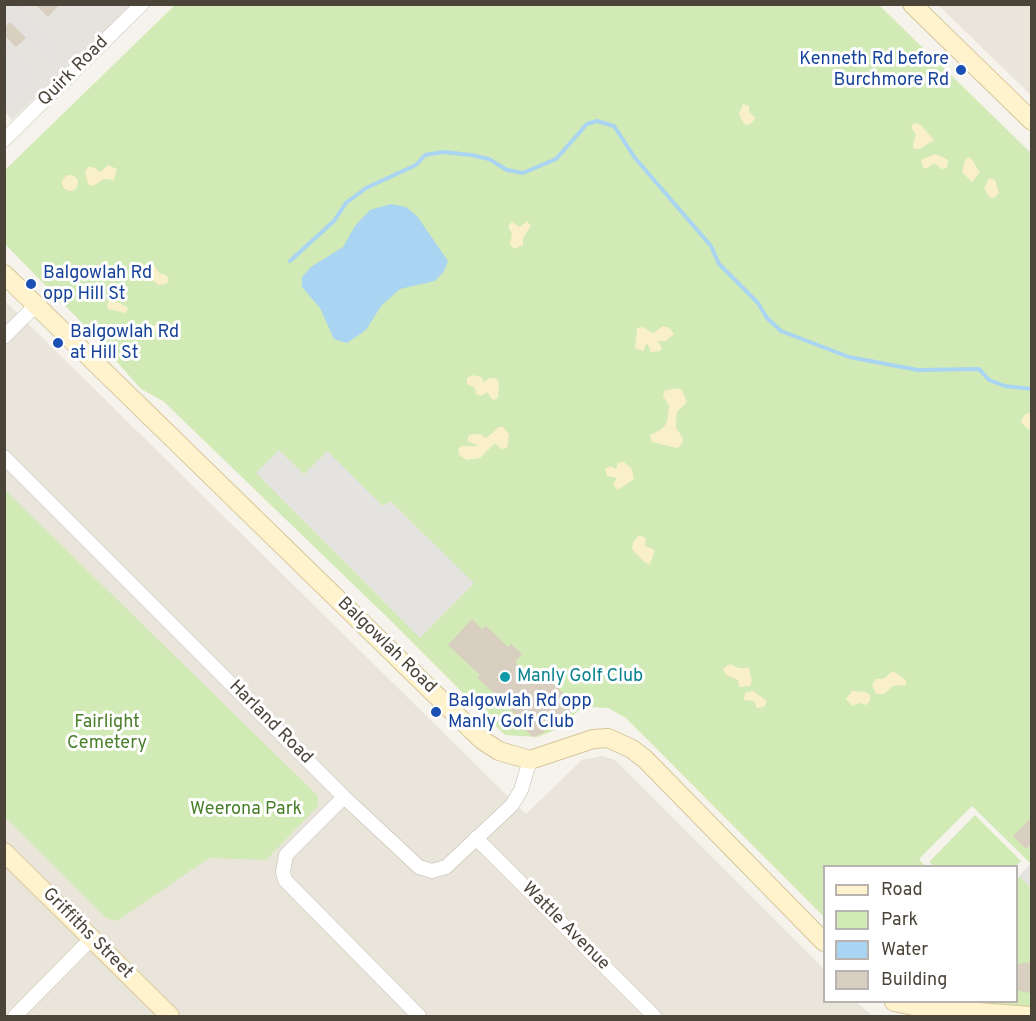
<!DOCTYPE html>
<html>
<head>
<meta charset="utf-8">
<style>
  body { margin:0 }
  #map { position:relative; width:1036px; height:1021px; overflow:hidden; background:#f6f3ec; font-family:Overpass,sans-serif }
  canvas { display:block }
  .frame { position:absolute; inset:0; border:6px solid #4b4439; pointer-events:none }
  .legend { position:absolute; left:823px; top:865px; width:195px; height:138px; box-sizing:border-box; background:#fff; border:2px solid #b7b4b0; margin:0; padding:8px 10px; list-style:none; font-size:18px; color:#4b4439 }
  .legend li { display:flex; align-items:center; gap:12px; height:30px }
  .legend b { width:30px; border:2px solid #b7b4b0 }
</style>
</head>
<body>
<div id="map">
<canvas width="1036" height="1021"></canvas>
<div class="frame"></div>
<ul class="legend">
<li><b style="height:8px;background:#fff3cd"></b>Road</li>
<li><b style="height:16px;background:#d2eab5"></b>Park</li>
<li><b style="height:16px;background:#a9d4f2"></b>Water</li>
<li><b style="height:16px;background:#d8cfc1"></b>Building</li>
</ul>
</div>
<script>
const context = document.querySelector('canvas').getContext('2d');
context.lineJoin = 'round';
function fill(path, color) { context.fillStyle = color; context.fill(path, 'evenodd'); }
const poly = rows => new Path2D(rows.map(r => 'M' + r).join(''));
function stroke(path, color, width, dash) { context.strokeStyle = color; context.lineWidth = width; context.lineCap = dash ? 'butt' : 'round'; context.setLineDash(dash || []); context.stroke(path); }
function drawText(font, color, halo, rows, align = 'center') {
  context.font = font + ' Overpass,sans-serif'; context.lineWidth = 6; context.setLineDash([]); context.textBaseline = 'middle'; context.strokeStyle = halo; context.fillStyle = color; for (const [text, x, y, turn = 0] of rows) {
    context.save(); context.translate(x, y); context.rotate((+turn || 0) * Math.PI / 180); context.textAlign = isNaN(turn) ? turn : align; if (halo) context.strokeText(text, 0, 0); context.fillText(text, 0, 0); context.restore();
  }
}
const residential = poly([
  [938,5,1031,5,1031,95],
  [4,300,526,814,582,760,602,756,615,760,824,969,824,1002,857,1002,872,1016,5,1016]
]);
const industrial = poly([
  [5,5,132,5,12,120,5,112]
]);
const green = poly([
  [175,5,879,5,1031,153,1031,1008,948,1002,1016,1002,1017,879,1031,864,972,806,919,859,925,866,824,866,824,917,626,718,608,708,590,707,579,710,558,729,537,737,505,735,387,617,163,401,141,389,85,326,5,244,5,170],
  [4,489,318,796,318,806,266,860,209,858,117,921,106,918,5,817],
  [975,815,1021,861,1016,866,933,866,929,862]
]);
const sand = poly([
  [743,104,749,106,749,112,756,118,749,125,744,124,739,114],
  [914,123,920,124,934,140,920,149,914,149,913,145,916,134,911,128],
  [935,154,948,160,947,168,942,169,934,163,926,169,923,167,921,160],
  [970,157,980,172,972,182,962,172,965,160],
  [108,165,117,169,114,180,104,179,93,186,88,184,85,172,88,167,93,167,100,172],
  '62 183a8 8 0 1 1 16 0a8 8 0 1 1-16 0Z',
  [989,178,995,180,999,193,994,198,989,197,984,188],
  [527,221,531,226,523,238,523,245,514,249,510,244,512,234,508,226,512,222,520,227],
  [145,264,153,264,159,273,166,275,169,280,166,284,159,285,146,275,143,268],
  [111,298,128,308,126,313,108,309,107,304],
  [164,321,169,322,170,326,166,331,157,330,146,337,140,335,139,329,144,325,153,326],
  [663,326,670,328,674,334,666,341,658,341,662,348,660,351,651,352,647,343,643,351,635,348,637,328,643,327,653,333],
  [472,375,481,377,484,382,490,378,496,378,499,382,498,398,493,400,487,392,481,396,476,394,475,388,467,384,467,378],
  [678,388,682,390,687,402,677,412,676,421,676,428,683,438,683,443,677,448,652,442,650,435,662,429,667,422,669,406,663,396,664,391],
  [1031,412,1031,429,1029,430,1021,422,1024,415],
  [499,427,503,427,509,434,507,448,501,449,495,443,480,458,467,460,460,456,458,450,461,446,479,446,467,441,469,435,480,434,486,438],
  [624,462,632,469,634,479,618,490,613,485,617,478,607,476,605,469,610,466,616,469,618,463],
  [639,535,646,538,645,546,655,550,650,564,645,563,632,549,633,542],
  [730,664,739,668,749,668,752,681,750,686,739,687,738,680,726,675,723,669],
  [893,671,906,680,906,685,893,686,884,694,876,694,872,685,875,679,883,679],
  [753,691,767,701,764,707,757,708,754,701,744,700,745,693],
  [852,691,866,692,870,695,870,701,866,705,859,703,852,706,846,699]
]);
const parking = poly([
  [4,5,16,5,62,49,50,62,5,17],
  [10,48,36,75,5,107,5,53],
  [279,450,304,474,327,451,383,506,390,501,474,583,420,638,256,473],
  [1031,863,1031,888,1019,876]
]);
const water = poly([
  [391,204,406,207,417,216,448,261,444,271,435,281,400,289,381,306,366,330,347,343,334,339,320,308,302,287,302,277,311,267,343,247,355,226,370,210]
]);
const stream = poly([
  [290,261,334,221,346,203,366,188,416,165,425,155,443,152,471,155,489,159,507,170,523,173,556,159,587,124,597,121,614,126,635,158,711,246,719,264,758,303,767,318,781,331,849,357,918,370,979,369,989,380,1005,386,1032,389]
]);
const building = poly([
  [35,4,60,4,48,17],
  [10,22,26,38,16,47,4,35,4,28],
  [472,619,482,629,486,626,508,647,511,644,522,654,515,662,535,681,542,673,577,706,559,725,555,721,543,733,533,737,518,723,521,720,503,703,501,705,492,697,495,694,477,678,480,675,448,645],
  [1032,817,1032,843,1026,849,1013,836],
  [1032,962,1032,990,1027,993,1017,990,1017,964]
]);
const street = poly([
  [4,140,142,4],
  [4,337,36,305],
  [4,457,344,797,419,867,432,871,446,867,512,805,521,790,530,760],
  [344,797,286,855,283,872,285,880,419,1016],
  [476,838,654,1016],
  [15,1016,92,938]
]);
const secondary = poly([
  [912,4,1032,121],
  [4,274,482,740,499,751,530,760,593,739,608,738,632,749,645,759,824,942],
  [4,852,170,1016],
  [894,1002,924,1008,1031,1016]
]);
const markers = [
  [961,70,6,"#1a4fb4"],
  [31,284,6,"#1a4fb4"],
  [58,343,6,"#1a4fb4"],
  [505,677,6,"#0f9aa8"],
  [436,712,6,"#1a4fb4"]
];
const transitNames = [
  ["Kenneth Rd before",949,60,"right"],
  ["Burchmore Rd",949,81,"right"],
  ["Balgowlah Rd",43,274],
  ["opp Hill St",43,295],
  ["Balgowlah Rd",70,333],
  ["at Hill St",70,354],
  ["Balgowlah Rd opp",448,702],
  ["Manly Golf Club",448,723]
];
const streetNames = [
  ["Quirk Road",74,72,-45],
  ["Balgowlah Road",386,646,44],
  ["Harland Road",270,723,45],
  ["Wattle Avenue",565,927,45],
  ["Griffiths Street",87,934,45]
];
const cultureNames = [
  ["Manly Golf Club",517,677]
];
const parkNames = [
  ["Fairlight",107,723],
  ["Cemetery",107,744],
  ["Weerona Park",246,810]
];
fill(residential, '#eae5da');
fill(industrial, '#e6e2dd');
fill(green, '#d2eab5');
fill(sand, '#f9efc9');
fill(parking, '#e5e3e0');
fill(water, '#a9d4f2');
stroke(stream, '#a9d4f2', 4);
fill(building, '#d8cfc1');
stroke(street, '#c2bbae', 15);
stroke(secondary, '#d6c79b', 20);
stroke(street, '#fff', 14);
stroke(secondary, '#fff3cd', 18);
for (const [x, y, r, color] of markers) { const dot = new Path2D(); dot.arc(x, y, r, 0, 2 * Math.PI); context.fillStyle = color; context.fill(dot); stroke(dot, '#fff', 2); }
drawText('18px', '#164399', '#fff', transitNames, 'left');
drawText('18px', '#4b4439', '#fff', streetNames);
drawText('18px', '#0d838f', '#fff', cultureNames, 'left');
drawText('18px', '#4a7f2a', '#fff', parkNames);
</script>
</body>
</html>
